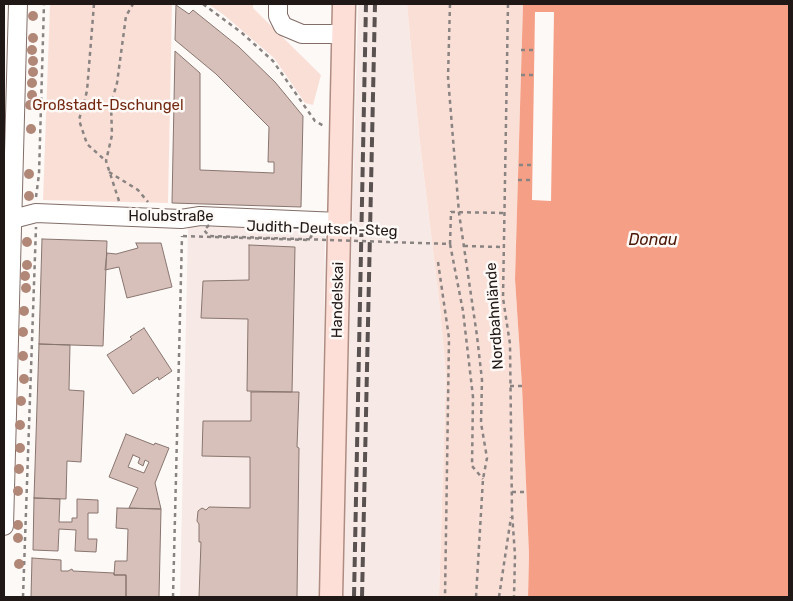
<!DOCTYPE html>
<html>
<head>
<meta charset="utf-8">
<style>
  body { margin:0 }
  #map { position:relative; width:793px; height:601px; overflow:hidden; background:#fdf9f7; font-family:Rubik,sans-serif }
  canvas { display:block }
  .frame { position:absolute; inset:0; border:5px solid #201816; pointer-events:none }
</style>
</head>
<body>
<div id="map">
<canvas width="793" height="601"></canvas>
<div class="frame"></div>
</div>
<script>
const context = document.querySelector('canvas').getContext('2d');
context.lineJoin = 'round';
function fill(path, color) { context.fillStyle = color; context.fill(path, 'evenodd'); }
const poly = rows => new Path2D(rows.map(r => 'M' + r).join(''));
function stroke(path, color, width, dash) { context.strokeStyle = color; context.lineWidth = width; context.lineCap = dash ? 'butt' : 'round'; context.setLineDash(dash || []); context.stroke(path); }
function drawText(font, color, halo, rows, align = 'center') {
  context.font = font + ' Rubik,sans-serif'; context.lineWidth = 5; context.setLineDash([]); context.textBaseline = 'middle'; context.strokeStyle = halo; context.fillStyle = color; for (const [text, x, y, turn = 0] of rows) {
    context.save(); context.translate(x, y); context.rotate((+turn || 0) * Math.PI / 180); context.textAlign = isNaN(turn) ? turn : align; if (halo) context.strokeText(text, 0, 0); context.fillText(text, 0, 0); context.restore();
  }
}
const built = poly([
  [358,4,407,4,419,135,440,308,446,376,439,597,342,597],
  [188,226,325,229,321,597,180,597]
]);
const green = poly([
  [50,4,172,4,168,203,43,200],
  [208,4,253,4,253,8,321,75,313,105,305,103,274,58,224,15],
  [407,4,523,4,515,279,522,386,529,555,528,597,439,597,446,376,440,308,419,135]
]);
const water = poly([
  [523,4,789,4,789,597,528,597,529,555,522,386,515,279]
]);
const pier = poly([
  [535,12,554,12,551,201,532,200]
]);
const building = poly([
  [176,5,189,14,193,10,239,47,275,82,303,116,301,207,172,203,175,51,200,73,200,170,274,173,274,162,268,162,269,127,216,74,175,40,176,5],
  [42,239,107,241,103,346,39,344,42,239],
  [136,243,161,243,172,287,127,298,119,267,105,270,107,253,116,254,138,248,136,243],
  [249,245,295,247,292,392,247,391,248,319,201,318,203,281,249,280,249,245],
  [144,328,172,371,159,380,158,377,133,394,107,355,132,339,130,337,144,328],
  [39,344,70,345,69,390,84,391,81,462,67,461,66,499,34,498,39,344],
  [251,392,299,392,297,447,299,448,297,597,199,597,201,542,199,542,199,524,197,521,198,511,202,508,206,510,209,507,250,508,250,457,202,456,203,421,251,421,251,392],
  [126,434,154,445,155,443,169,448,155,483,161,509,129,508,138,488,109,477,126,434],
  [133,455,140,458,138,463,143,466,145,460,149,462,144,473,128,467,133,455],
  [34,498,60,499,59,522,72,522,72,518,77,518,77,499,98,500,98,513,88,513,88,539,97,539,96,552,75,551,76,530,59,529,58,551,33,550,34,498],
  [117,508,161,509,159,597,126,597,126,575,114,575,115,561,127,561,128,529,116,528,117,508],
  [32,558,61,560,61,571,68,571,72,569,73,571,114,573,114,575,126,575,126,597,31,597,32,558]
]);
const path = poly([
  [94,4,87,91,79,120,87,144,106,161],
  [203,4,242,33,273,61,315,121,324,126],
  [450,4,448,77,459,213,477,336,482,380,481,423,487,458,483,479,476,597],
  [508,4,503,298,510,344,512,513,515,555,514,597],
  [521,50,534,50],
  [521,75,534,75],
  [519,165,533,165],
  [109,172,138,190,148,202],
  [518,180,532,180],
  [36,197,39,174,44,4],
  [119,201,106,161,112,135,111,104,117,83,126,16,133,4],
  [183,236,309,240,312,235],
  [450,244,451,212,503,213],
  [464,246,502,247],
  [438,262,449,338,445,597],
  [510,386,522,386],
  [512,492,526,492],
  [23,597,36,227],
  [173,597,182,236],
  [499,597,511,517]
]);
const minor = poly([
  [278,4,278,16,283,26,302,34,344,34],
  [4,218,13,219,36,213,181,219,200,216,339,222],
  [4,526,18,4]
]);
const major = poly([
  [331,597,344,4]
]);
const rail = poly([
  [354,597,366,4],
  [362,597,375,4]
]);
const pathBridge = poly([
  [209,225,204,230,209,236,450,244,463,311,473,397,472,466,483,479]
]);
const trees = [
  [33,16],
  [33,38],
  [32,50],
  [33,61],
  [33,72],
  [32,83],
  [32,95],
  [30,105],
  [31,129],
  [29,174],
  [29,196],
  [27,242],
  [27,265],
  [25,276],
  [26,288],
  [24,311],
  [23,332],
  [23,356],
  [24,379],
  [21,401],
  [20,425],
  [20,448],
  [19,469],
  [18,491],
  [18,525],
  [18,538],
  [19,564]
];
const parkNames = [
  ["Großstadt-Dschungel",108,106]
];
const streetNames = [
  ["Holubstraße",171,217],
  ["Judith-Deutsch-Steg",322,229,2],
  ["Handelskai",338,300,-89],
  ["Nordbahnlände",495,316,-94]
];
const waterNames = [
  ["Donau",653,240]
];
fill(built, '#f7eae6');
fill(green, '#fadfd7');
fill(water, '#f5a086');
fill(pier, '#fdf9f7');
fill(building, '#d6c0b9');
stroke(building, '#89756f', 1);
stroke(minor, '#826e68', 20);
stroke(major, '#ae8c82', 25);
stroke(path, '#898381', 2.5, [4, 4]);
stroke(minor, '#fff', 18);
stroke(major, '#fddfd7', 22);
stroke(rail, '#595250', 4, [10, 5]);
stroke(pathBridge, '#898381', 2.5, [4, 4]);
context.fillStyle = '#b18778';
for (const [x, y] of trees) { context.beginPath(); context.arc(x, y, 5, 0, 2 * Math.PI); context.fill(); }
drawText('15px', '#732911', '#fdf9f7', parkNames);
drawText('15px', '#201816', '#fdf9f7', streetNames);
drawText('italic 16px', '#4b1807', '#fdf9f7', waterNames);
</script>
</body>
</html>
